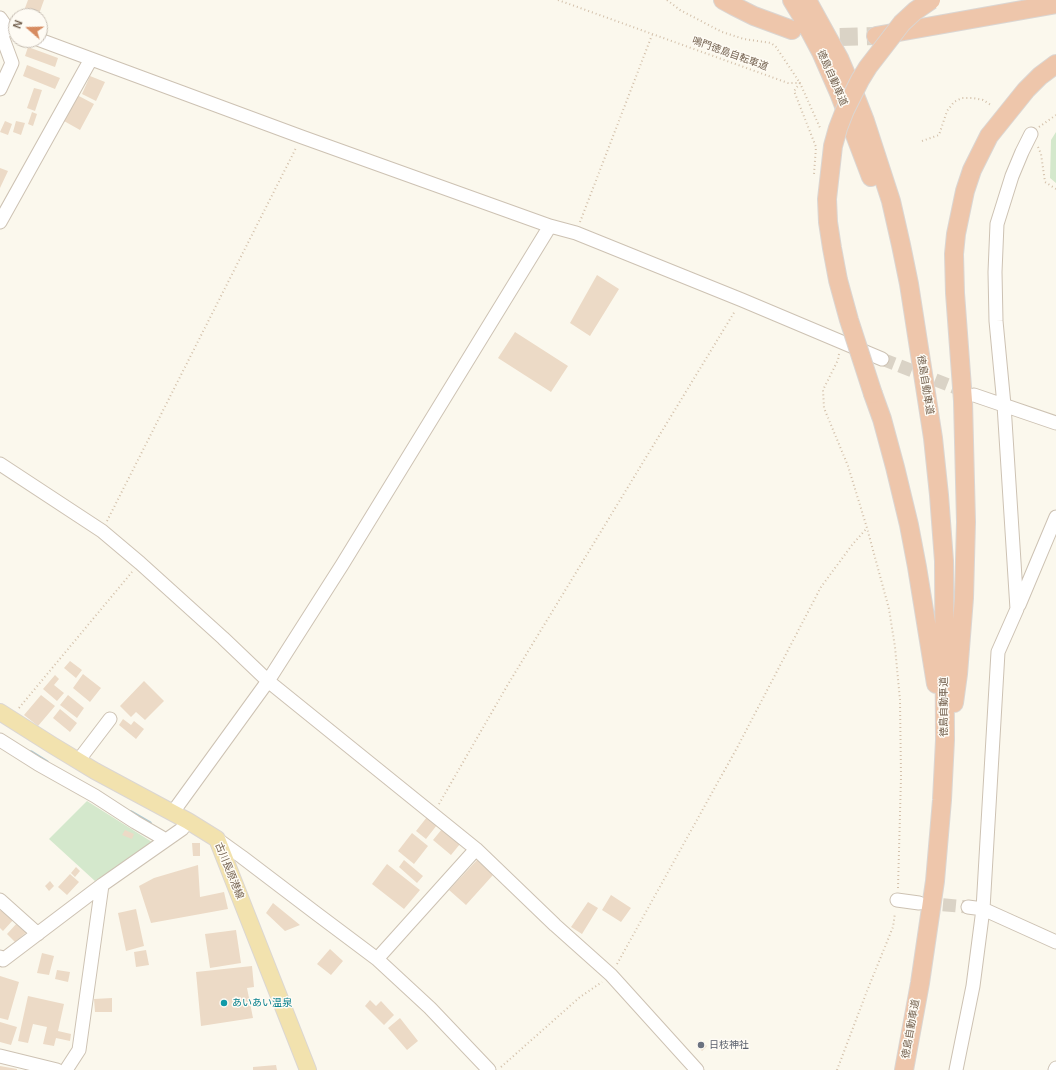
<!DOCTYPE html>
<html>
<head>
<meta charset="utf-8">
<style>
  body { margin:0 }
  #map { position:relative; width:1056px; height:1070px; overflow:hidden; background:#fbf8ed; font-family:Helvetica,sans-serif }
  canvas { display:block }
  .north { position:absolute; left:8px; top:8px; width:40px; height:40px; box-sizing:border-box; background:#fefbf4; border:1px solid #c7beb3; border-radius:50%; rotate:290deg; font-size:11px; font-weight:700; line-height:16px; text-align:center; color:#756351 }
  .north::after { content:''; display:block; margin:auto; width:14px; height:18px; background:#d78b60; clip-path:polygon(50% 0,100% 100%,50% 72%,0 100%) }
</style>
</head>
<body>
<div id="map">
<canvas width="1056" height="1070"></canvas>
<div class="north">N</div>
</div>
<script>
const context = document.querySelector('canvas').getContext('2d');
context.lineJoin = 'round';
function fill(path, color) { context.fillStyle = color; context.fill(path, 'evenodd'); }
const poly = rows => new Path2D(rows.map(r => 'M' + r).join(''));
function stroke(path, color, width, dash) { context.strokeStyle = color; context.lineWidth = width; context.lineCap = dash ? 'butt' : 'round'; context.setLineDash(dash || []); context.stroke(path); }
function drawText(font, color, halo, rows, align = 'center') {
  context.font = font + ' Helvetica,"Noto Sans JP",sans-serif'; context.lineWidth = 3; context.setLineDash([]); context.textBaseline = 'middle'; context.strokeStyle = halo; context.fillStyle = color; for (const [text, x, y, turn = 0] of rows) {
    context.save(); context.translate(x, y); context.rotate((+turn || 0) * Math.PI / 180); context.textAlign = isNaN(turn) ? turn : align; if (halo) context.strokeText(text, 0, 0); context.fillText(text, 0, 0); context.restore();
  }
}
const green = poly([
  [1056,132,1056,183,1050,178,1051,140],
  [87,801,152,842,95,881,49,839]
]);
const stream = poly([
  [31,752,47,762],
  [131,812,150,823]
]);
const building = poly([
  [28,0,44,0,39,14,25,8],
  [28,47,58,58,55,67,25,56],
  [27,65,60,78,55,89,23,76],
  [90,76,105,82,96,101,82,94],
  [34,88,42,90,35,111,27,108],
  [77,95,94,104,80,130,64,121],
  [32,112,37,114,33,126,28,124],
  [5,121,12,124,8,135,0,132],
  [16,121,25,123,21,135,13,132],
  [0,168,8,171,0,188],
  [597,275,619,289,590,336,570,323],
  [515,332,568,366,551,392,498,358],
  [70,661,82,670,76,678,64,668],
  [83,674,101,688,90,702,73,688],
  [55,675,59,679,54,685,64,693,57,701,43,689],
  [144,681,164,701,145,720,136,712,131,717,120,706],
  [41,695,55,706,38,726,24,715],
  [68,695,84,708,77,718,60,705],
  [60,709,77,723,70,732,53,718],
  [123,719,131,725,134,721,144,729,136,739,119,725],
  [427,817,437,825,426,839,416,831],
  [442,829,460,844,451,855,433,840],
  [125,830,134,834,132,839,122,835],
  [412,833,428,846,414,864,398,851],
  [192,843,200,843,200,856,193,856],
  [404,860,423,876,417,883,399,867],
  [477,860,493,875,466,905,449,890],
  [387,864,420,890,404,909,372,884],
  [198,865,200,897,224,892,228,909,151,923,139,886,154,878],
  [76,867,80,871,75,877,71,873],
  [70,874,79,882,67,895,58,887],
  [50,881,54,886,49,891,45,886],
  [611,895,631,908,621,922,602,910],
  [588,902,598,908,582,934,571,927],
  [273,903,300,925,285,931,266,913],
  [2,908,14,919,3,931,0,928,0,911],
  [136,909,144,946,126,951,118,913],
  [18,922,28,931,15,942,7,934],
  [236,930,241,963,210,968,205,934],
  [330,949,343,961,331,975,317,964],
  [146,950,149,965,136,967,134,952],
  [42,953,54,956,49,975,37,973],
  [252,966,254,987,247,988,253,1018,201,1026,196,972],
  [57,970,70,972,68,982,55,979],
  [0,976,19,982,8,1020,0,1018],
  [28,996,64,1004,58,1031,71,1034,70,1041,56,1038,54,1046,43,1044,47,1027,33,1024,28,1043,18,1041],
  [112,998,112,1012,95,1012,94,999],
  [370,1000,376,1006,381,1001,394,1015,384,1025,365,1006],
  [400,1018,418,1041,407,1050,388,1028],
  [0,1022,17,1027,11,1045,0,1042],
  [700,1040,707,1046,702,1051,696,1044],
  [276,1065,277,1070,253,1070,253,1067],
  [0,1066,17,1069,17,1070,0,1070]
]);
const minorTunnel = poly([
  [882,359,969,393],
  [924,903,968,907]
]);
const highwayTunnel = poly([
  [813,34,836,37,876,36]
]);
const path = poly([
  [558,0,788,83,800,83,821,130],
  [667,0,680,10,722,32,744,39,771,43,776,47,800,83,794,91,816,147,814,174],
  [1039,127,1056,115],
  [922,141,939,135,947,111,954,102,962,98,973,98,983,100,991,105],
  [1038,147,1041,154,1045,182,1056,189],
  [580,222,652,35],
  [839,354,838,360,823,390,824,408,848,466,867,528,889,609,895,647,900,700,901,777,898,888],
  [107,521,296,148],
  [19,708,132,572],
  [439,804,507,686,735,311],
  [617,964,738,746,821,587,852,545,867,528],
  [501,1067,580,997,602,982],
  [837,1070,867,991,893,927,895,913]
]);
const minor = poly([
  [0,18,7,28,16,31],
  [40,40,302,137,550,226,576,233,742,300,882,359],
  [0,89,12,63,2,36,7,28],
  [0,222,91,59],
  [974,395,1056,423],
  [0,464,102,531,140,563,223,638,268,681,476,849,555,925,611,975,697,1070],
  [1019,605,1056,517],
  [0,740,38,764,95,796,135,822,166,840],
  [78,761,110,719],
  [173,812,268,681,342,565,550,226],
  [217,839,242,857,317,914,377,959,430,1008,489,1070],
  [0,900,38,934],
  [897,900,919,903],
  [968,907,983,909,1056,942],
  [0,957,3,960,102,885],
  [377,959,476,849],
  [0,1056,57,1070],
  [66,1070,79,1050,102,885,182,829,188,821],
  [956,1070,973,986,983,909,998,652,1017,609,1004,405,996,321,995,272,997,224,1012,176,1022,152,1031,134],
  [1055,1070,1056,1068]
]);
const major = poly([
  [0,712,52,745,95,771,188,821,217,839,308,1070]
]);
const highway = poly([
  [723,0,734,6,754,16,792,30],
  [792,0,803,18,821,52,839,93,871,177],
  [807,0,839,58,856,98,865,121,891,201,901,245,909,284,933,438,939,495,944,561,945,740,942,800,935,881,920,983,904,1070],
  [876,36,1056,4],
  [873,394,882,419,895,467,909,525,917,567,936,684],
  [954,703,958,674,964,598,966,522,963,401,955,293,954,254,956,234,965,191,972,170,989,136,1026,90,1040,76,1056,64]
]);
const highwayBridge = poly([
  [873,394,849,320,838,280,832,248,828,222,827,199,833,146,838,128,845,110,860,80,868,67,902,23,915,11,931,0]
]);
const markers = [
  [224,1003,4,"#0f9aa8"],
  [701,1045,4,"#6b7280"]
];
const streetNames = [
  ["鳴門徳島自転車道",730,54,20],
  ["徳島自動車道",832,78,66],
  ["徳島自動車道",925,385,81],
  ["徳島自動車道",944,707,-90],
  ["古川長原港線",229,871,68],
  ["徳島自動車道",911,1029,-80]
];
const cultureNames = [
  ["あいあい温泉",232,1003]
];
const worshipNames = [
  ["日枝神社",709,1045]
];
fill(green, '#d4e8cc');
stroke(stream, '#aac8d4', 3.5);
fill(building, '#ecdac6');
stroke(minorTunnel, '#dad3c6', 13, [13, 6]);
stroke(highwayTunnel, '#dad3c6', 18, [18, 9]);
stroke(minor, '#cdc2b3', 15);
stroke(major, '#dbd6d2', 18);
stroke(highway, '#dbd6d2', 20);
stroke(path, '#d3c0aa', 2, [1, 3]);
stroke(minor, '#fff', 13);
stroke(major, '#f2e2ae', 16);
stroke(highway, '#eec6ab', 18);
stroke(highwayBridge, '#dbd6d2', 20, []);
stroke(highwayBridge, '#eec6ab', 18);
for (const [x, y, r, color] of markers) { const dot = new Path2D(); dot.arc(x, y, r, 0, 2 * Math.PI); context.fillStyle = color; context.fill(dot); stroke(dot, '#fefbf4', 1.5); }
drawText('10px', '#756351', '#fefbf4', streetNames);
drawText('10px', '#0d838f', '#fefbf4', cultureNames, 'left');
drawText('10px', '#5b616d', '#fefbf4', worshipNames, 'left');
</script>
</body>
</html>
